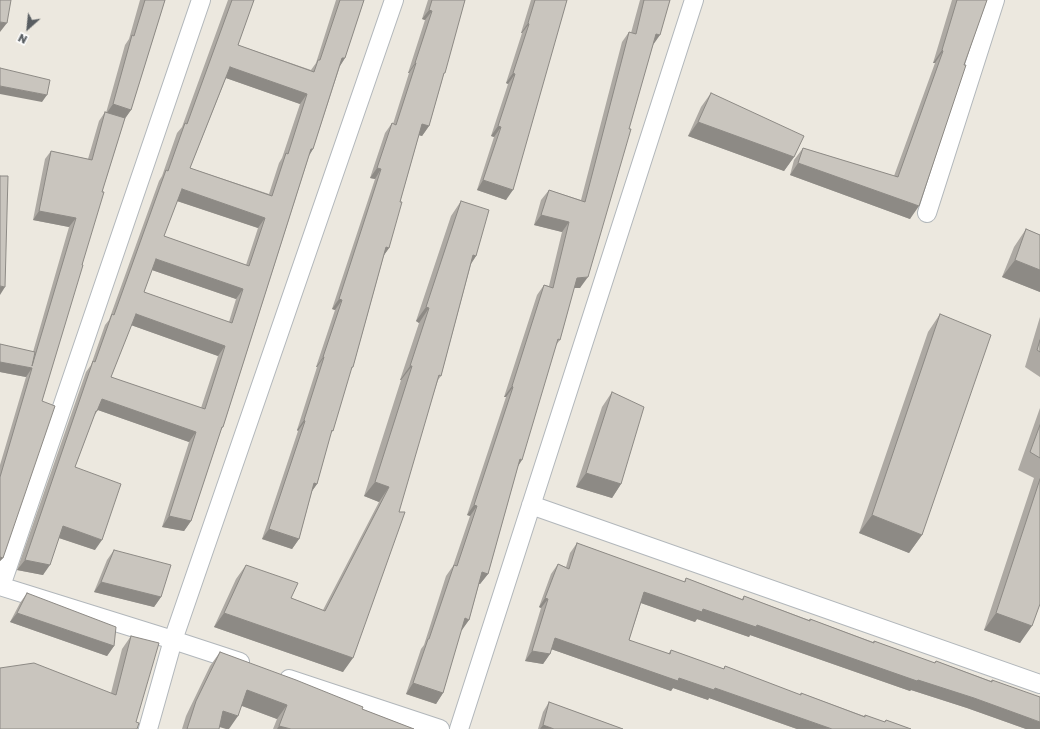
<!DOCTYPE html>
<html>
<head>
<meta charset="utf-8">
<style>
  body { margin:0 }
  #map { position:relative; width:1040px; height:729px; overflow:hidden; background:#ece8df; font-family:"Golos Text",sans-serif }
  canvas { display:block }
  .north { position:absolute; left:8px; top:8px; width:40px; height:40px; -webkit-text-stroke:3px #fff; paint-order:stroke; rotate:207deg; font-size:11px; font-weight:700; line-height:16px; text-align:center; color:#585d61 }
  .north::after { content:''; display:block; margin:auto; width:14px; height:18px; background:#585d61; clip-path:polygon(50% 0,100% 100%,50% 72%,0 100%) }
</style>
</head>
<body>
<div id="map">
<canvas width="1040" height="729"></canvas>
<div class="north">N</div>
</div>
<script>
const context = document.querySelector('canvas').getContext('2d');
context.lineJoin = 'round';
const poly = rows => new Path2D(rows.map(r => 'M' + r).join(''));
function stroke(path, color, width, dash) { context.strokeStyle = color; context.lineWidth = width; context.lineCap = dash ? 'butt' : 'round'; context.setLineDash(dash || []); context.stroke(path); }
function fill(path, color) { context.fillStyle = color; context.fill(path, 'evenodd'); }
const minor = poly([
  [927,213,995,0],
  [531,505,1040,684],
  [0,586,173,640,240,662],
  [1,586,201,0],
  [289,679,440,729],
  [148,729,173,640,394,0],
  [459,729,694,0]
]);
const wall = poly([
  [140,0,165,0,131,110,125,118,102,192,82,265,42,401,3,558,0,561,0,465,26,377,0,372,0,344,33,352,69,227,33,220,45,159,51,151,88,159,99,121,105,112,106,113,125,45,129,39],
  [228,0,254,0,238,45,311,70,316,63,336,0,364,0,345,58,340,66,313,149,309,156,223,427,221,430,191,521,184,531,162,527,189,442,98,410,94,416,75,467,95,550,59,538,43,575,17,570,86,372,91,365,105,325,109,320,159,181,162,176,177,133,182,127],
  [226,78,300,104,282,158,279,163,269,194,190,168],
  [177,201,258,228,246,265,164,236],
  [152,270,236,299,229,322,144,292],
  [131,325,218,356,201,408,111,377],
  [428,0,465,0,429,126,422,136,419,135,400,202,389,248,384,255,353,367,350,371,333,431,331,433,317,484,312,491,299,539,292,549,262,539,298,431,297,430,317,367,316,367,335,310,332,309,375,179,370,178,385,133,392,123,393,124,409,73,408,73,425,20,422,19],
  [531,0,567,0,506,200,477,190,494,137,491,136,508,84,506,83,522,33,521,33],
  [640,0,670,0,653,45,580,288,574,288,560,340,556,345,518,466,488,574,480,584,479,584,469,620,461,630,443,693,436,704,406,694,421,649,424,645,446,576,453,566,470,516,467,515,506,397,504,397,537,295,544,285,549,286,562,232,534,225,541,200,549,190,581,200,622,42,629,32,631,33],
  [952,0,987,0,910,219,790,175,794,160,803,148,894,176,935,63,933,63],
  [711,93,794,157,784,171,688,136,701,107],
  [461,201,476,256,471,264,441,376,438,380,343,672,214,627,236,579,246,565,291,598,323,610,379,502,364,496,401,380,400,380,419,323,416,321,451,216],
  [1026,229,1040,235,1040,292,1002,277,1014,247],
  [940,314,922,535,909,553,859,533,928,332],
  [1040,317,1040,377,1025,367],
  [612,392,621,484,612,498,576,487,602,407],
  [1040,408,1040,604,1020,643,984,630,1034,478,1018,470],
  [577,543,684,582,686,578,742,599,744,596,809,620,810,619,873,642,874,641,934,663,936,661,991,681,992,680,1040,729,1026,729,967,708,911,690,910,691,750,635,749,637,697,619,695,622,641,603,629,640,668,654,671,650,723,669,725,666,800,695,801,693,864,716,865,715,884,722,886,720,911,729,797,729,709,698,708,700,673,688,671,691,551,649,550,654,543,664,525,661,541,608,539,607,551,574,558,564,566,567,570,553],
  [114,550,161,597,154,607,94,592,107,560],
  [27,593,114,646,107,656,10,622,20,603],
  [131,636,136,722,111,693,122,649],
  [220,652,362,709,414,729,273,729,277,719,242,706,219,727,219,729,182,729,186,716,210,666],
  [549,702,623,729,538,729,543,712]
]);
const shadedWall = poly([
  [429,10,432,11,425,20,422,19],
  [0,22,7,23,0,32],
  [528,23,529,24,522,33,521,33],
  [656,34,660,35,653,45],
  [942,50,943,51,935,63,933,63],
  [342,58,345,58,338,69],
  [415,63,416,63,409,73,408,73],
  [230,67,307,94,300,104,223,77],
  [513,73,515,74,508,84,506,83],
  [0,86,47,95,42,102,0,94],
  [113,104,131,110,124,120,106,114],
  [698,122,794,157,784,171,688,136],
  [422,124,429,126,422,136,415,134],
  [498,126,501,127,494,137,491,136],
  [311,149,313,149,306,160],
  [798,163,919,206,910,219,790,175],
  [377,168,381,169,375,179,370,178],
  [483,180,513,190,506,200,477,190],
  [182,189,265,218,258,228,174,200],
  [39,211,76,218,69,227,33,220],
  [541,215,569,222,562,232,534,225],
  [386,247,389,248,382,258],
  [473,255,476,256,466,271],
  [156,259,243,289,236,299,149,269],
  [1015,260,1040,270,1040,292,1002,277],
  [588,277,580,288,570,288,577,278],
  [0,286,5,287,0,295],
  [339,299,342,300,335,310,332,309],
  [426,307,429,308,419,323,416,321],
  [136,314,225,346,218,356,128,324],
  [323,357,324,357,317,367,316,367],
  [0,362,32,368,26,377,0,372],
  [410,366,412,366,401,380,400,380],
  [512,386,513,387,506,397,504,397],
  [102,399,196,432,189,442,95,409],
  [304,420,305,421,298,431,297,430],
  [520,459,522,460,515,471],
  [586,473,621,484,612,498,576,487],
  [375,482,389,487,379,502,364,496],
  [314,483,317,484,310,494],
  [474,505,477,506,470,516,467,515],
  [872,515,922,535,909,553,859,533],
  [169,516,191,521,184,531,162,527],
  [63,526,102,540,95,550,56,537],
  [269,529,299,539,292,549,262,539],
  [0,557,3,558,0,561],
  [25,560,50,565,43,575,17,570],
  [482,572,488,574,480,584,475,583],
  [101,582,161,597,154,607,94,592],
  [644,592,757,625,974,698,1040,722,1040,729,1026,729,967,708,911,690,910,691,750,635,749,637,697,619,695,622,638,602],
  [545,598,548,599,541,608,539,607],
  [17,613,114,646,107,656,10,622],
  [224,613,353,658,343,672,214,627],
  [996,613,1032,626,1020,643,984,630],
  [465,618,469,620,462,630,457,629],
  [555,638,679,678,715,688,832,729,797,729,709,698,708,700,673,688,671,691,548,648],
  [532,651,550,654,543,664,525,661],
  [413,683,443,693,436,704,406,694],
  [247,690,287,705,277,719,237,704],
  [223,711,238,716,229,729,226,729,213,725],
  [543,725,554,729,540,729],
  [279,726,291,729,277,729]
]);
const building = poly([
  [0,0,11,0,7,23,0,22,0,0],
  [145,0,165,0,131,110,113,104,132,35,134,36,145,0],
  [232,0,254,0,238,45,314,72,318,60,320,60,340,0,364,0,345,58,342,58,313,149,311,149,223,427,222,427,191,521,169,516,196,432,102,399,97,411,96,411,75,467,121,484,102,540,63,526,50,565,25,560,93,361,95,362,112,314,114,315,166,170,168,171,185,123,187,124,232,0],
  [230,67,307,94,288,154,286,153,272,196,190,168,230,67],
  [182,189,265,218,249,266,164,236,182,189],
  [156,259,243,289,232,323,144,292,156,259],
  [136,314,225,346,205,409,111,377,136,314],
  [432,0,465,0,445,73,444,73,429,126,422,124,400,202,402,202,389,248,386,247,353,367,352,367,333,431,332,430,317,484,314,483,299,539,269,529,305,421,304,420,324,357,323,357,342,300,339,299,381,169,377,168,392,123,396,125,416,63,415,63,432,11,429,10,432,0],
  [535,0,567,0,513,190,483,180,501,127,498,126,515,74,513,73,529,24,528,23,535,0],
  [644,0,670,0,660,35,656,34,629,129,631,129,588,277,577,278,560,340,558,339,522,460,520,459,488,574,482,572,469,620,465,618,443,693,413,683,428,639,429,639,454,565,457,566,477,506,474,505,513,387,512,386,544,285,553,288,569,222,541,215,549,190,585,202,629,32,636,34,644,0],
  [957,0,987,0,964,65,966,65,919,206,798,163,803,148,898,177,943,51,942,50,957,0],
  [0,68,50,80,47,95,0,86,0,68],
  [711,93,804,136,794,157,698,122,711,93],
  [105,112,125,118,102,192,104,192,82,265,83,265,42,401,55,406,3,558,0,557,0,477,32,368,0,362,0,344,35,352,32,366,76,218,39,211,51,151,92,160,105,112],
  [0,176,8,176,5,287,0,286,0,176],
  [461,201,489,210,476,256,473,255,441,376,439,375,399,512,405,512,353,658,224,613,246,565,298,583,291,598,325,611,389,487,375,482,412,366,410,366,429,308,426,307,461,201],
  [1026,229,1040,235,1040,270,1015,260,1026,229],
  [940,314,991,335,922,535,872,515,940,314],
  [1040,340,1040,352,1037,350,1040,340],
  [612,392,644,407,621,484,586,473,612,392],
  [1040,425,1040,458,1030,452,1040,425],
  [1040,479,1040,604,1032,626,996,613,1040,479],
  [577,543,685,582,686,578,743,600,744,596,810,621,810,619,874,643,874,641,935,663,936,661,992,682,992,680,1040,697,1040,722,974,698,918,680,917,681,757,625,756,627,703,609,702,612,644,592,629,640,670,654,671,650,724,669,725,666,801,695,801,693,865,717,865,715,885,722,886,720,911,729,832,729,715,688,714,690,679,678,678,681,555,638,550,654,532,651,548,599,545,598,558,564,569,569,577,543],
  [114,550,171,565,161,597,101,582,114,550],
  [27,593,116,627,114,646,17,613,27,593],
  [131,636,159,643,136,722,139,723,137,729,0,729,0,668,34,663,116,695,131,636],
  [220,652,296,680,363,707,362,709,414,729,291,729,279,726,287,705,247,690,238,716,223,711,219,729,187,729,196,701,220,652],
  [549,702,623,729,554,729,543,725,549,702]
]);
stroke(minor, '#b2b7bb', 20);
stroke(minor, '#fff', 18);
fill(wall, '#ada9a3');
fill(shadedWall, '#8d8a85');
fill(building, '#c9c5be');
stroke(building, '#8d8a85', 1);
</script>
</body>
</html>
